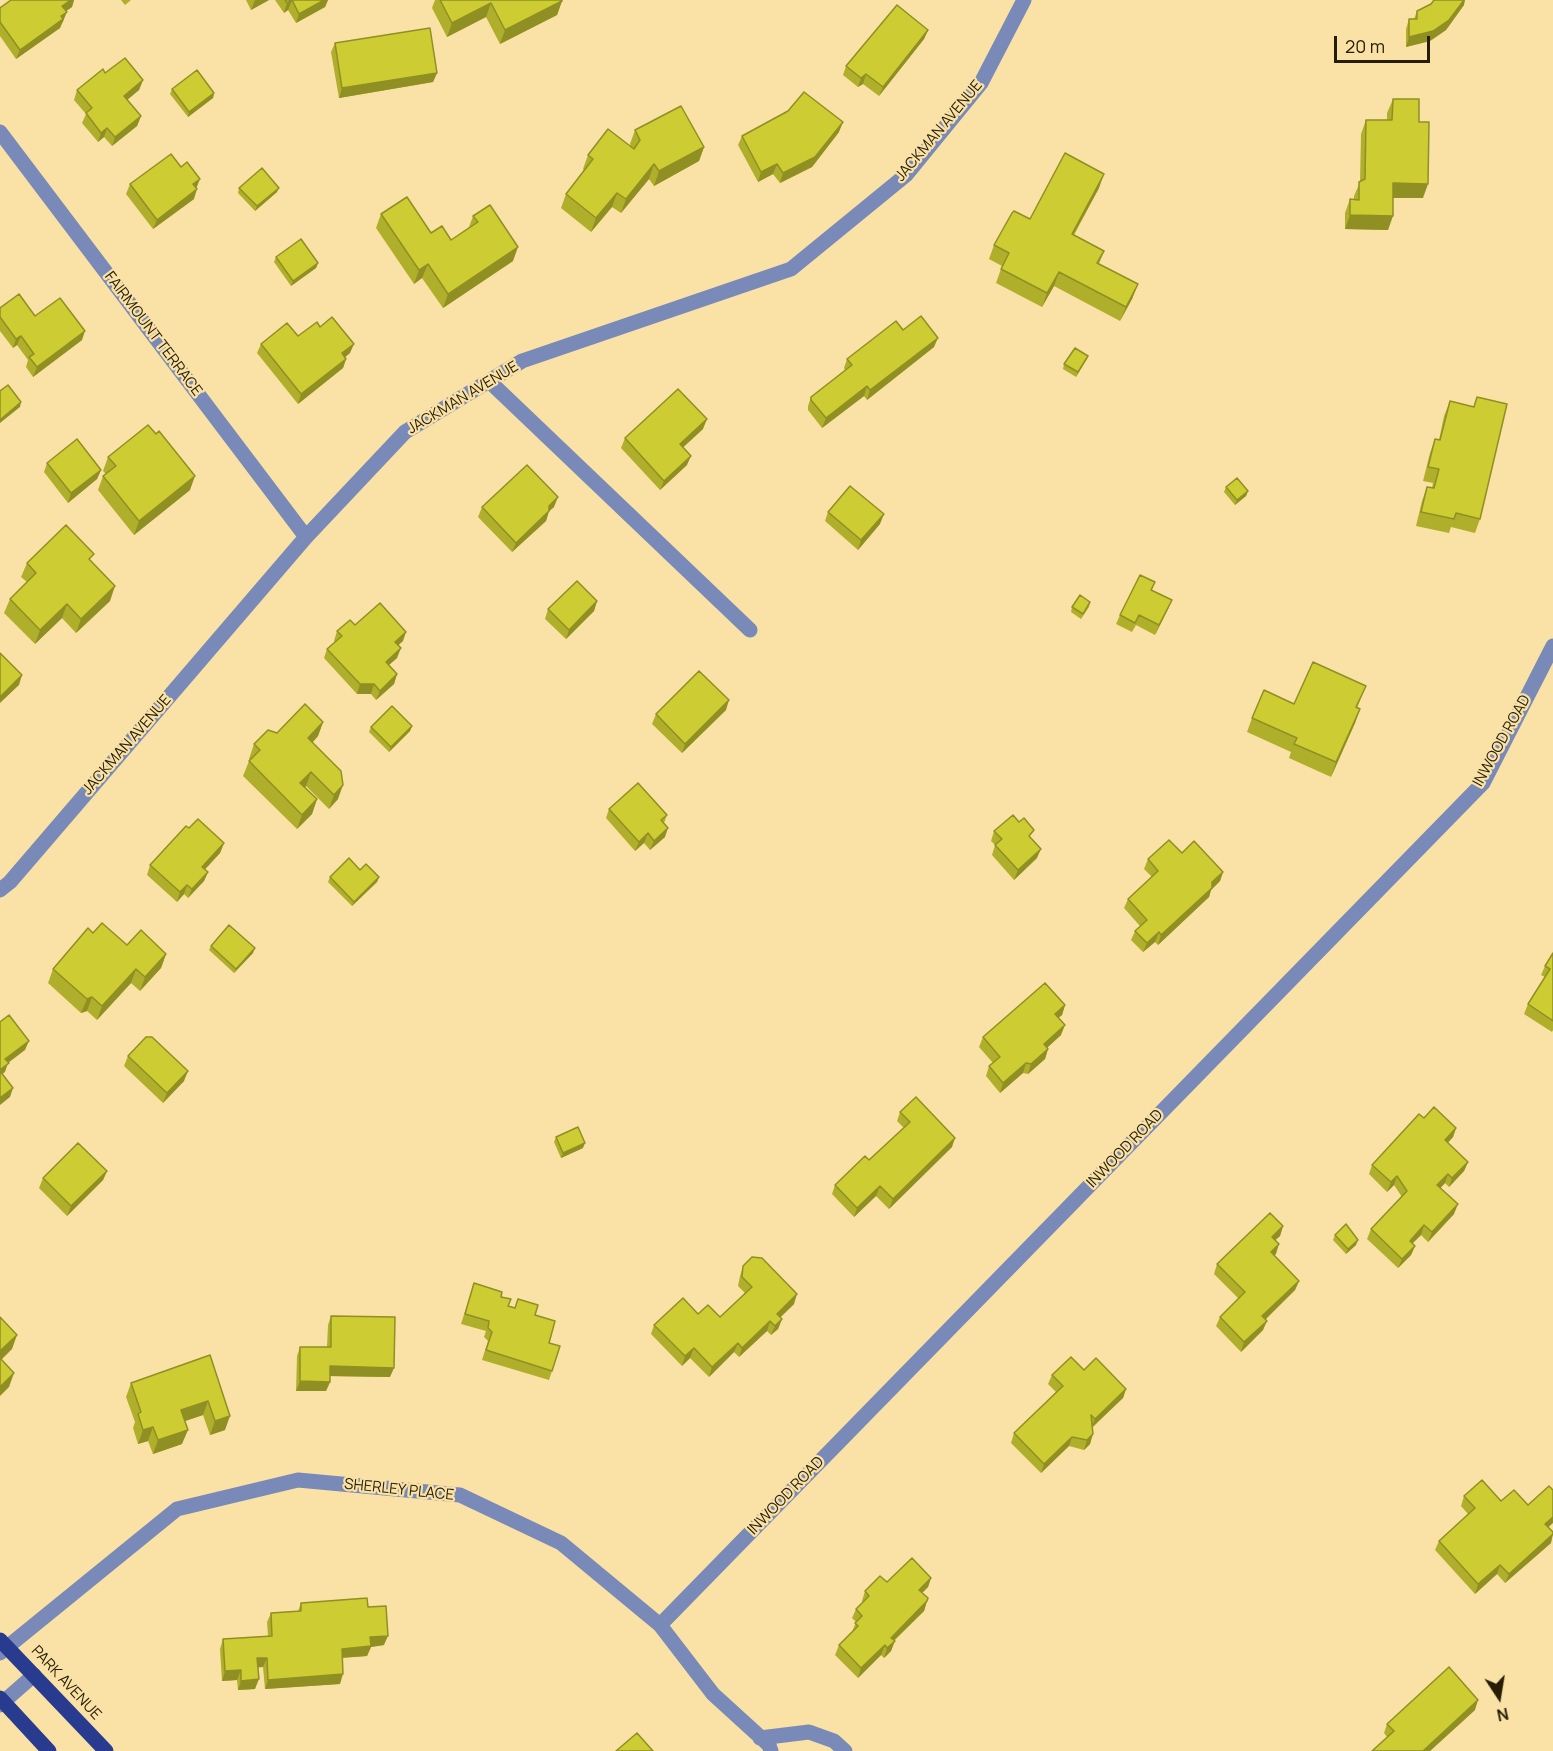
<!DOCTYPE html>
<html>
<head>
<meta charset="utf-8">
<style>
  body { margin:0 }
  #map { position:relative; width:1553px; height:1751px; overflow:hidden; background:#fae2a6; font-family:Manrope,sans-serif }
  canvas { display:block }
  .north { position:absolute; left:1469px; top:1667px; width:60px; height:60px; -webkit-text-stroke:4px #fae2a6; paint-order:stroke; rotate:168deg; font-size:16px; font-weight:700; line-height:24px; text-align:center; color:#261d05 }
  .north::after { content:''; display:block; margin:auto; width:21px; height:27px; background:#261d05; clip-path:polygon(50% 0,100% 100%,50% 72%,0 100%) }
  .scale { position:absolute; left:1334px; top:36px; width:96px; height:27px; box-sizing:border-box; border:3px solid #261d05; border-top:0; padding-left:8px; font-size:18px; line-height:21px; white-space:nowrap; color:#261d05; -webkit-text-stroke:4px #fae2a6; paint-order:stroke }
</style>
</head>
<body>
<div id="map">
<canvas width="1553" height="1751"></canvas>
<div class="north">N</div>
<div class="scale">20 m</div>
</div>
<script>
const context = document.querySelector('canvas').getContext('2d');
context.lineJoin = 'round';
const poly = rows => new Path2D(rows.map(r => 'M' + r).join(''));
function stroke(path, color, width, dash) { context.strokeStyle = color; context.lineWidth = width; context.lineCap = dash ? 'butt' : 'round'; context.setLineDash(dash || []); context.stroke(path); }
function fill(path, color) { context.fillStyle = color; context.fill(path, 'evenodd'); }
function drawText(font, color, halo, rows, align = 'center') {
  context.font = font + ' Manrope,sans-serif'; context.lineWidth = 4.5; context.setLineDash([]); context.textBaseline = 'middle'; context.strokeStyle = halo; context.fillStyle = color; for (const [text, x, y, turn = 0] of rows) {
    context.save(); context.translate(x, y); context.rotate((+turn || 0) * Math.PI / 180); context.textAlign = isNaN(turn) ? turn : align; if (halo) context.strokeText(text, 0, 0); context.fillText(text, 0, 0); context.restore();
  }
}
const minor = poly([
  [0,132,306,537],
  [489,381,750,630],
  [0,890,10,882,306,537,405,432,522,361,791,269,906,175,981,83,1024,0],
  [660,1625,1483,783,1553,646],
  [0,1653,177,1509,298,1480,460,1495,561,1543,660,1625,713,1694,769,1745,771,1751],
  [0,1705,34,1675],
  [760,1738,809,1732,834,1741,845,1751]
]);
const major = poly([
  [0,1640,106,1751],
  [0,1698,49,1751]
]);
const wall = poly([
  [11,0,74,0,72,7,66,11,63,22,62,23,60,28,16,59,0,36,0,8],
  [121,0,131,0,125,5],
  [246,0,269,0,251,10],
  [275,0,328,0,325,7,296,23,288,10,284,13],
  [435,0,562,0,562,1,557,15,500,44,486,17,447,37,432,8],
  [1464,5,1446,30,1430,41,1406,47,1406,29,1409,19,1414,19,1417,11],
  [928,30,924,39,879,96,863,84,858,87,843,75,846,66],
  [335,43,437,73,433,82,339,98,331,52],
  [105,73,143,80,139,90,127,100,141,116,137,126,112,146,104,137,98,142,82,123,86,114,74,100,77,90],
  [172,89,214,93,213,98,188,117,170,94],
  [1393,99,1419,122,1423,198,1393,198,1388,230,1345,229,1345,213,1350,199,1354,199,1354,196,1360,182,1361,134,1366,120,1387,120,1387,113],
  [635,130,704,147,699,161,654,186,649,179,621,213,612,207,591,232,561,208,566,194,584,170,583,169,588,155,631,147,630,144],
  [839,132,812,167,780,183,773,174,758,182,738,145,742,136],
  [130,184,194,199,153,229,126,194],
  [239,188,277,192,255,211,238,193],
  [1099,188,1074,235,1104,251,1099,264,1138,284,1132,299,1120,321,1054,286,1042,307,996,283,1002,266,989,259,994,245],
  [381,214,451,240,469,227,473,216,513,261,443,308,422,278,414,284,376,228],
  [276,257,318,263,316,268,291,286,274,262],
  [0,308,35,316,82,340,33,377,26,367,28,360,17,345,13,348,0,331],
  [320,327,350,353,345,357,346,359,343,368,298,404,257,353,261,344,298,336],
  [903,330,934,347,867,400,864,396,822,428,808,410,808,406,811,397,845,370,844,368,847,359],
  [1088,356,1086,360,1076,377,1063,369,1064,364],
  [1477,397,1480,519,1475,533,1451,527,1449,533,1416,526,1422,501,1427,487,1432,488,1433,483,1423,481,1430,453,1435,439,1439,440,1444,416,1450,401,1473,407],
  [703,429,683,447,687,465,660,490,621,448,625,438],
  [108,457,190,490,134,535,98,490,103,476,106,474,103,471],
  [47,463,101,470,97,479,68,503,44,472],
  [1226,487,1248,491,1246,496,1235,505,1224,492],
  [482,507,554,507,549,511,546,521,512,552,478,517],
  [828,512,880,524,858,550,825,521],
  [91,561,110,601,76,633,62,618,35,644,4,613,10,599,27,582,21,577,27,563],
  [1155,582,1152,590,1172,600,1168,609,1155,635,1136,625,1132,632,1116,624,1120,615],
  [597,601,594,611,566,639,545,619,548,609],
  [1090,602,1089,607,1081,619,1071,612,1072,607],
  [355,625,403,641,398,645,397,658,389,665,397,674,394,684,376,700,371,694,357,694,324,658,327,649,335,642,334,641,337,631],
  [1366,686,1357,708,1360,709,1355,723,1331,777,1289,758,1291,752,1247,732,1252,718,1294,704],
  [726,710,682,753,652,724,656,714],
  [323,722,318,736,312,743,338,799,329,809,306,786,305,787,317,799,312,814,297,829,243,776,249,761,250,760,249,759,254,744,277,733],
  [412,726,410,731,389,752,369,732,371,727],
  [609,809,667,815,664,823,665,837,650,850,644,843,635,851,606,818],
  [189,828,224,843,220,853,205,869,208,872,204,881,188,898,184,894,177,902,147,875,150,865],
  [994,831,1031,839,1037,858,1014,880,992,855,995,845,991,841],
  [1182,853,1223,872,1220,881,1211,890,1209,897,1158,945,1155,942,1143,952,1131,940,1135,931,1140,926,1124,908,1128,899,1152,877,1144,869,1148,859],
  [360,870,379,877,377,882,352,906,328,882,330,877],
  [93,933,127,945,166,954,161,968,140,991,131,983,97,1020,87,1011,81,1013,48,983,53,969],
  [211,946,253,953,234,973,209,950],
  [1553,953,1553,1030,1552,1032,1524,1014,1528,1004,1545,977,1541,975,1545,966],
  [1065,1005,1062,1015,1058,1018,1061,1035,1047,1048,1048,1049,1045,1059,1028,1074,1023,1073,1000,1093,986,1076,989,1066,993,1063,979,1047,983,1037],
  [128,1056,184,1081,163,1103,124,1066],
  [900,1112,952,1147,889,1209,876,1196,854,1217,832,1194,835,1185,869,1160,904,1128,897,1121],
  [1424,1118,1456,1128,1453,1137,1448,1143,1468,1162,1464,1171,1449,1187,1445,1183,1440,1188,1454,1214,1428,1242,1421,1235,1412,1243,1415,1246,1411,1255,1398,1268,1367,1239,1371,1229,1402,1197,1394,1185,1387,1192,1369,1174,1372,1165],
  [556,1137,583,1148,561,1158,554,1142],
  [107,1171,103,1180,67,1216,39,1188,43,1178],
  [1283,1226,1280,1236,1275,1240,1276,1254,1274,1255,1299,1281,1295,1290,1265,1319,1263,1330,1241,1352,1216,1326,1220,1317,1239,1299,1214,1274,1217,1264],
  [1335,1235,1356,1245,1346,1254,1333,1240],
  [743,1266,794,1304,780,1318,782,1319,778,1329,771,1335,767,1331,739,1357,734,1352,709,1377,690,1358,682,1366,651,1334,654,1325,698,1314,720,1317,745,1293,738,1286,740,1276],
  [474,1283,501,1297,508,1306,535,1315,549,1343,552,1371,549,1380,482,1360,488,1341,484,1337,486,1331,461,1324],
  [331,1316,390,1377,330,1376,330,1382,326,1391,296,1391,297,1356,300,1347,327,1347,328,1325],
  [210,1355,225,1430,210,1435,203,1415,185,1421,182,1444,153,1454,148,1441,138,1444,133,1428,135,1422,126,1397,131,1383],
  [1084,1370,1126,1389,1123,1398,1093,1427,1090,1444,1084,1450,1069,1446,1041,1473,1011,1443,1014,1433,1056,1392,1048,1384,1052,1375],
  [1464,1496,1501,1501,1549,1527,1551,1543,1505,1583,1497,1574,1475,1594,1435,1550,1439,1541,1468,1514,1461,1506],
  [931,1578,928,1587,922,1593,927,1601,924,1611,894,1641,891,1651,884,1658,881,1655,858,1678,835,1655,839,1645,852,1632,856,1622,852,1618,856,1609,863,1602,862,1601,865,1591,887,1582],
  [301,1603,368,1607,384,1645,371,1647,367,1656,342,1658,340,1684,265,1689,263,1667,258,1667,255,1689,238,1690,237,1680,222,1681,220,1649,223,1639,268,1636,267,1622,271,1613,298,1611],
  [1475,1710,1430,1751,1372,1751,1387,1737,1384,1733,1387,1724]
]);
const shadedWall = poly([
  [71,0,74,0,72,7,59,16,62,6],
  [255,0,269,0,251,10],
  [292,0,288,10,284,13,287,3],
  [324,0,328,0,325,7,296,23,299,14],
  [1464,0,1465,0,1464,5,1446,30,1430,41,1406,47,1409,37],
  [562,1,557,15,500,44,505,30],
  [491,3,486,17,447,37,452,23],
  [67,12,60,28,16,59,20,50],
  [928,30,924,39,879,96,883,87],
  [437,73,433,82,339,98,342,88],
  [866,74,863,84,858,87,861,78],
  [143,80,139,90,121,105,124,96],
  [214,93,213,98,188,117,189,112],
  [141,116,137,126,112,146,115,137],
  [843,122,839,132,812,167,780,183,783,173],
  [107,128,104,137,98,142,101,133],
  [704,147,699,161,654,186,659,171],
  [654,164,649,179,621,213,626,199],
  [777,164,773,174,758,182,761,172],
  [1104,174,1099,188,1066,248,1072,234],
  [200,179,196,189,193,184],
  [1393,183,1428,184,1423,198,1388,198],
  [279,188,277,192,255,211,257,206],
  [197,189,194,199,153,229,157,220],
  [617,193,612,207,591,232,596,218],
  [1350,215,1393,216,1388,230,1345,229],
  [518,247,513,261,443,308,448,294],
  [318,263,316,268,291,286,293,281],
  [428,264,422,278,414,284,419,270],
  [1059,272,1054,286,1042,307,1047,293],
  [1138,284,1132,299,1120,321,1126,307],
  [85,331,82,340,33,377,37,367],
  [21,336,17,345,13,348,16,339],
  [938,338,934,347,867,400,870,390],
  [354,344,350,353,338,363,342,353],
  [1088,356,1086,360,1076,377,1078,372],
  [346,359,343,368,298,404,301,394],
  [867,386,864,396,822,428,826,418],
  [21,402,20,407,0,423,0,420],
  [707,419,703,429,676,454,680,444],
  [691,456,687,465,660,490,664,481],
  [101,470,97,479,68,503,71,493],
  [195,476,190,490,134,535,139,521],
  [1248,491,1246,496,1235,505,1237,500],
  [558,497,554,507,545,515,549,506],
  [549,511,546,521,512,552,516,543],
  [884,514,880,524,858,550,861,540],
  [115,586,110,601,76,633,81,619],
  [1172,600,1168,609,1155,635,1159,625],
  [597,601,594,611,566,639,569,630],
  [67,604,62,618,35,644,40,630],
  [406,632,403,641,392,651,395,642],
  [401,648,397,658,382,671,386,662],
  [397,674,394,684,376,700,380,691],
  [22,675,19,685,0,703,0,697],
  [360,684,374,684,371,694,357,694],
  [729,700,726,710,682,753,685,744],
  [1360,709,1355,723,1331,777,1336,762],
  [323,722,318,736,303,753,308,738],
  [412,726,410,731,389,752,391,747],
  [311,772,306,786,295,797,300,783],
  [343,785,338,799,329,809,334,795],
  [317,799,312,814,297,829,302,815],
  [668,828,665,837,650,850,654,841],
  [648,833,644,843,635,851,639,842],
  [224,843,220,853,199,876,202,867],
  [1041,849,1037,858,1014,880,1018,870],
  [208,872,204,881,188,898,192,889],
  [1223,872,1220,881,1211,890,1209,897,1158,945,1161,935],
  [379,877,377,882,352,906,354,902],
  [187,885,184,894,177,902,180,892],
  [1159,932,1155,942,1143,952,1147,943],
  [255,948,253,953,234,973,236,969],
  [166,954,161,968,140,991,145,977],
  [136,969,131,983,97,1020,102,1006],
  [92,997,87,1011,81,1013,87,999],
  [1065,1005,1062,1015,1051,1024,1055,1014],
  [1065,1025,1061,1035,1041,1053,1044,1044],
  [29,1041,25,1050,8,1063,5,1072,0,1076,0,1070,5,1059],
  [1048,1049,1045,1059,1028,1074,1031,1064],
  [1026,1063,1023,1073,1000,1093,1003,1083],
  [188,1071,184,1081,163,1103,167,1093],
  [13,1088,10,1097,0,1105,0,1098],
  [1456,1128,1453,1137,1441,1149,1445,1140],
  [955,1138,952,1147,889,1209,893,1199],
  [585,1143,583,1148,561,1158,563,1153],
  [1468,1162,1464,1171,1449,1187,1452,1178],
  [107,1171,103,1180,67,1216,71,1206],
  [1448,1174,1445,1183,1434,1195,1437,1185],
  [1397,1176,1394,1185,1387,1192,1391,1182],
  [880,1186,876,1196,854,1217,857,1208],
  [1458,1204,1454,1214,1428,1242,1432,1232],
  [1424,1225,1421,1235,1406,1250,1410,1241],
  [1283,1226,1280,1236,1269,1246,1272,1237],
  [1358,1240,1356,1245,1346,1254,1348,1249],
  [1279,1244,1276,1254,1267,1261,1271,1252],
  [1415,1246,1411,1255,1398,1268,1402,1259],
  [1299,1281,1295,1290,1259,1326,1262,1316],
  [797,1294,794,1304,773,1324,777,1314],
  [782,1319,778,1329,771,1335,775,1326],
  [770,1321,767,1331,739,1357,742,1348],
  [1267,1321,1263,1330,1241,1352,1244,1342],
  [17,1335,12,1349,0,1361,0,1351],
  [738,1343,734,1352,709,1377,712,1367],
  [694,1348,690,1358,682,1366,685,1356],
  [330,1366,394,1368,390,1377,327,1376],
  [14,1373,9,1387,0,1396,0,1387],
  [300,1381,330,1382,326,1391,296,1391],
  [1126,1389,1123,1398,1091,1428,1095,1419],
  [208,1401,203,1415,176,1424,181,1410],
  [230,1416,225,1430,210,1435,215,1421],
  [153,1427,148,1441,138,1444,143,1430],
  [188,1430,182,1444,153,1454,158,1440],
  [1093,1434,1090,1444,1084,1450,1087,1440],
  [1072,1437,1069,1446,1041,1473,1044,1464],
  [1553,1517,1553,1523,1542,1533,1545,1524],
  [1553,1534,1551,1543,1505,1583,1509,1574],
  [1500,1565,1497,1574,1475,1594,1478,1584],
  [931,1578,928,1587,916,1599,919,1590],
  [927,1601,924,1611,887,1647,891,1638],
  [388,1636,384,1645,371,1647,367,1656,338,1658,342,1649,370,1637],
  [895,1641,891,1651,884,1658,887,1648],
  [885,1645,881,1655,858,1678,861,1668],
  [257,1658,267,1658,263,1667,254,1668],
  [241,1670,237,1680,222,1681,225,1671],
  [343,1674,340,1684,265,1689,268,1680],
  [259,1679,255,1689,238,1690,241,1681],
  [1478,1700,1475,1710,1430,1751,1423,1751]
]);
const building = poly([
  [11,0,71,0,62,6,67,12,61,16,63,19,20,50,0,22,0,8,11,0],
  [285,0,324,0,299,14,292,0,287,3,285,0],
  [440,0,562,0,562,1,505,30,491,3,452,23,440,0],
  [1434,0,1464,0,1449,20,1433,31,1409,37,1409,19,1417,19,1417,11,1431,4,1434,0],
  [897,5,928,30,883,87,866,74,861,78,846,66,897,5],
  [430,28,437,73,342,88,335,43,430,28],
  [125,58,143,80,124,96,141,116,115,137,107,128,101,133,86,113,92,108,77,90,103,69,105,73,125,58],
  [197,70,214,93,189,112,172,89,197,70],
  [804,92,843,122,815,157,783,173,777,164,761,172,742,136,788,111,804,92],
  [1393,99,1419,99,1419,122,1429,122,1428,184,1393,183,1393,216,1350,215,1350,199,1359,200,1359,182,1365,179,1366,120,1392,120,1393,99],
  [681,106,704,147,659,171,654,164,626,199,617,193,596,218,566,194,593,159,588,155,608,129,634,149,640,140,635,130,681,106],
  [1065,153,1104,174,1072,234,1104,251,1097,263,1138,284,1126,307,1059,272,1047,293,1001,269,1009,253,994,245,1012,213,1014,211,1030,219,1065,153],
  [171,154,181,167,187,162,200,179,193,184,197,189,157,220,130,184,171,154],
  [262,168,279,188,257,206,239,188,262,168],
  [407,197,431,233,442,226,451,240,478,222,473,216,490,205,518,247,448,294,428,264,419,270,381,214,407,197],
  [301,239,318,263,293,281,276,257,301,239],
  [19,294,35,316,60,298,85,331,37,367,29,357,34,354,21,336,16,339,0,317,0,308,19,294],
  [921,316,938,338,870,390,867,386,826,418,811,400,811,397,852,365,847,359,896,321,903,330,921,316],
  [332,317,354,344,342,353,346,359,301,394,261,344,287,323,298,336,317,322,320,327,332,317],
  [1075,348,1088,356,1078,372,1064,364,1075,348],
  [8,385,21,402,0,420,0,391,8,385],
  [678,389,707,419,680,444,691,456,664,481,625,438,678,389],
  [1477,397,1507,404,1480,519,1456,513,1454,519,1421,512,1427,487,1434,488,1439,469,1428,467,1435,439,1440,440,1450,401,1474,407,1477,397],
  [148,425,156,434,159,431,195,476,139,521,103,476,116,466,108,457,148,425],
  [77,439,101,470,71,493,47,463,77,439],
  [527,465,558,497,549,506,549,511,516,543,482,507,527,465],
  [1237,478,1248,491,1237,500,1226,487,1237,478],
  [850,486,884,514,861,540,828,512,850,486],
  [66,525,94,554,89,559,115,586,81,619,67,604,40,630,10,599,36,573,27,563,66,525],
  [1140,575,1155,582,1151,590,1172,600,1159,625,1139,615,1135,623,1120,615,1140,575],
  [577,581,597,601,569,630,548,609,577,581],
  [1080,595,1090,602,1083,614,1072,607,1080,595],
  [380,603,406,632,395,642,401,648,386,662,397,674,380,691,374,684,360,684,327,649,342,636,337,631,350,620,355,625,380,603],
  [0,653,22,675,0,697,0,653],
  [1313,662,1366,686,1356,707,1360,709,1336,762,1294,744,1297,738,1252,718,1264,690,1294,704,1313,662],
  [699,671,729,700,685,744,656,714,699,671],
  [305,704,323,722,308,738,341,771,343,785,334,795,311,772,300,783,317,799,302,815,249,761,260,750,254,744,268,730,277,733,305,704],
  [392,706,412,726,391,747,371,727,392,706],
  [638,783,667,815,661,820,668,828,654,841,648,833,639,842,609,809,638,783],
  [1013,815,1019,822,1024,818,1034,830,1029,836,1041,849,1018,870,995,845,1002,839,994,831,1013,815],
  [198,819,224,843,202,867,208,872,192,889,187,885,180,892,150,865,186,826,189,828,198,819],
  [1169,840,1182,853,1194,841,1223,872,1212,882,1212,888,1161,935,1159,932,1147,943,1135,931,1147,920,1128,899,1158,871,1148,859,1169,840],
  [349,858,360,870,366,864,379,877,354,902,330,877,349,858],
  [102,923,127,945,141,930,166,954,145,977,136,969,102,1006,92,997,87,999,53,969,88,928,93,933,102,923],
  [229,925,255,948,236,969,211,946,229,925],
  [1553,953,1553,1021,1528,1004,1550,969,1545,966,1553,953],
  [1045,983,1065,1005,1055,1014,1065,1025,1044,1044,1048,1049,1031,1064,1026,1063,1003,1083,989,1066,1000,1057,983,1037,1045,983],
  [9,1015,29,1041,5,1059,9,1063,0,1070,0,1022,9,1015],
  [146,1037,152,1037,188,1071,167,1093,128,1056,146,1037],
  [0,1071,13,1088,0,1098,0,1071],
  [916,1097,955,1138,893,1199,880,1186,857,1208,835,1185,865,1156,869,1160,910,1122,900,1112,916,1097],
  [1434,1107,1456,1128,1445,1140,1468,1162,1452,1178,1448,1174,1437,1185,1458,1204,1432,1232,1424,1225,1410,1241,1415,1246,1402,1259,1371,1229,1407,1191,1397,1176,1391,1182,1372,1165,1419,1114,1424,1118,1434,1107],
  [578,1127,585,1143,563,1153,556,1137,578,1127],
  [78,1143,107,1171,71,1206,43,1178,78,1143],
  [1270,1213,1283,1226,1272,1237,1279,1244,1271,1252,1299,1281,1262,1316,1267,1321,1244,1342,1220,1317,1245,1292,1217,1264,1270,1213],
  [1346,1224,1358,1240,1348,1249,1335,1235,1346,1224],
  [752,1257,762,1258,797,1294,777,1314,782,1319,775,1326,770,1321,742,1348,738,1343,712,1367,694,1348,685,1356,654,1325,683,1298,698,1314,708,1305,720,1317,752,1287,742,1277,743,1266,752,1257],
  [474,1283,502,1292,501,1297,511,1299,508,1306,515,1308,518,1299,538,1305,535,1315,555,1321,549,1343,560,1346,552,1371,486,1350,492,1332,488,1328,489,1321,465,1314,474,1283],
  [331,1316,395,1317,394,1368,330,1366,330,1382,300,1381,300,1347,331,1347,331,1316],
  [0,1317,17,1335,0,1351,0,1317],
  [210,1355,230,1416,215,1421,208,1401,181,1410,188,1430,158,1440,153,1427,143,1430,138,1414,141,1412,131,1383,210,1355],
  [1071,1357,1084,1370,1096,1358,1126,1389,1095,1419,1091,1415,1093,1434,1087,1440,1072,1437,1044,1464,1014,1433,1063,1386,1052,1375,1071,1357],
  [0,1358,14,1373,0,1387,0,1358],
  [1482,1480,1501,1501,1514,1490,1528,1505,1549,1486,1553,1490,1553,1517,1545,1524,1553,1532,1553,1534,1509,1574,1500,1565,1478,1584,1439,1541,1475,1508,1464,1496,1482,1480],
  [912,1558,931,1578,919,1590,928,1598,927,1601,891,1638,895,1641,887,1648,885,1645,861,1668,839,1645,858,1626,855,1623,862,1616,856,1609,869,1596,865,1591,880,1576,887,1582,912,1558],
  [367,1598,368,1607,386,1606,388,1636,370,1637,371,1646,342,1649,343,1674,268,1680,267,1658,257,1658,259,1679,241,1681,241,1670,225,1671,223,1639,272,1636,271,1613,301,1611,301,1603,367,1598],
  [1449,1667,1478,1700,1423,1751,1372,1751,1394,1731,1387,1724,1449,1667],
  [637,1733,653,1751,616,1751,637,1733]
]);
const streetNames = [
  ["JACKMAN AVENUE",939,131,-50],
  ["FAIRMOUNT TERRACE",153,334,53],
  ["JACKMAN AVENUE",463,398,-31],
  ["INWOOD ROAD",1502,741,-61],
  ["JACKMAN AVENUE",127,745,-49],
  ["INWOOD ROAD",1125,1149,-46],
  ["SHERLEY PLACE",399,1490,6],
  ["INWOOD ROAD",786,1496,-46],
  ["PARK AVENUE",66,1683,47]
];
stroke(minor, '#798ab9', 15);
stroke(major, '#283b8f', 15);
fill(wall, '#b0af2b');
fill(shadedWall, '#908f23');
fill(building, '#cdcc32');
stroke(building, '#908f23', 1.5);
drawText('15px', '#261d05', '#fae2a6', streetNames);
</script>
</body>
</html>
